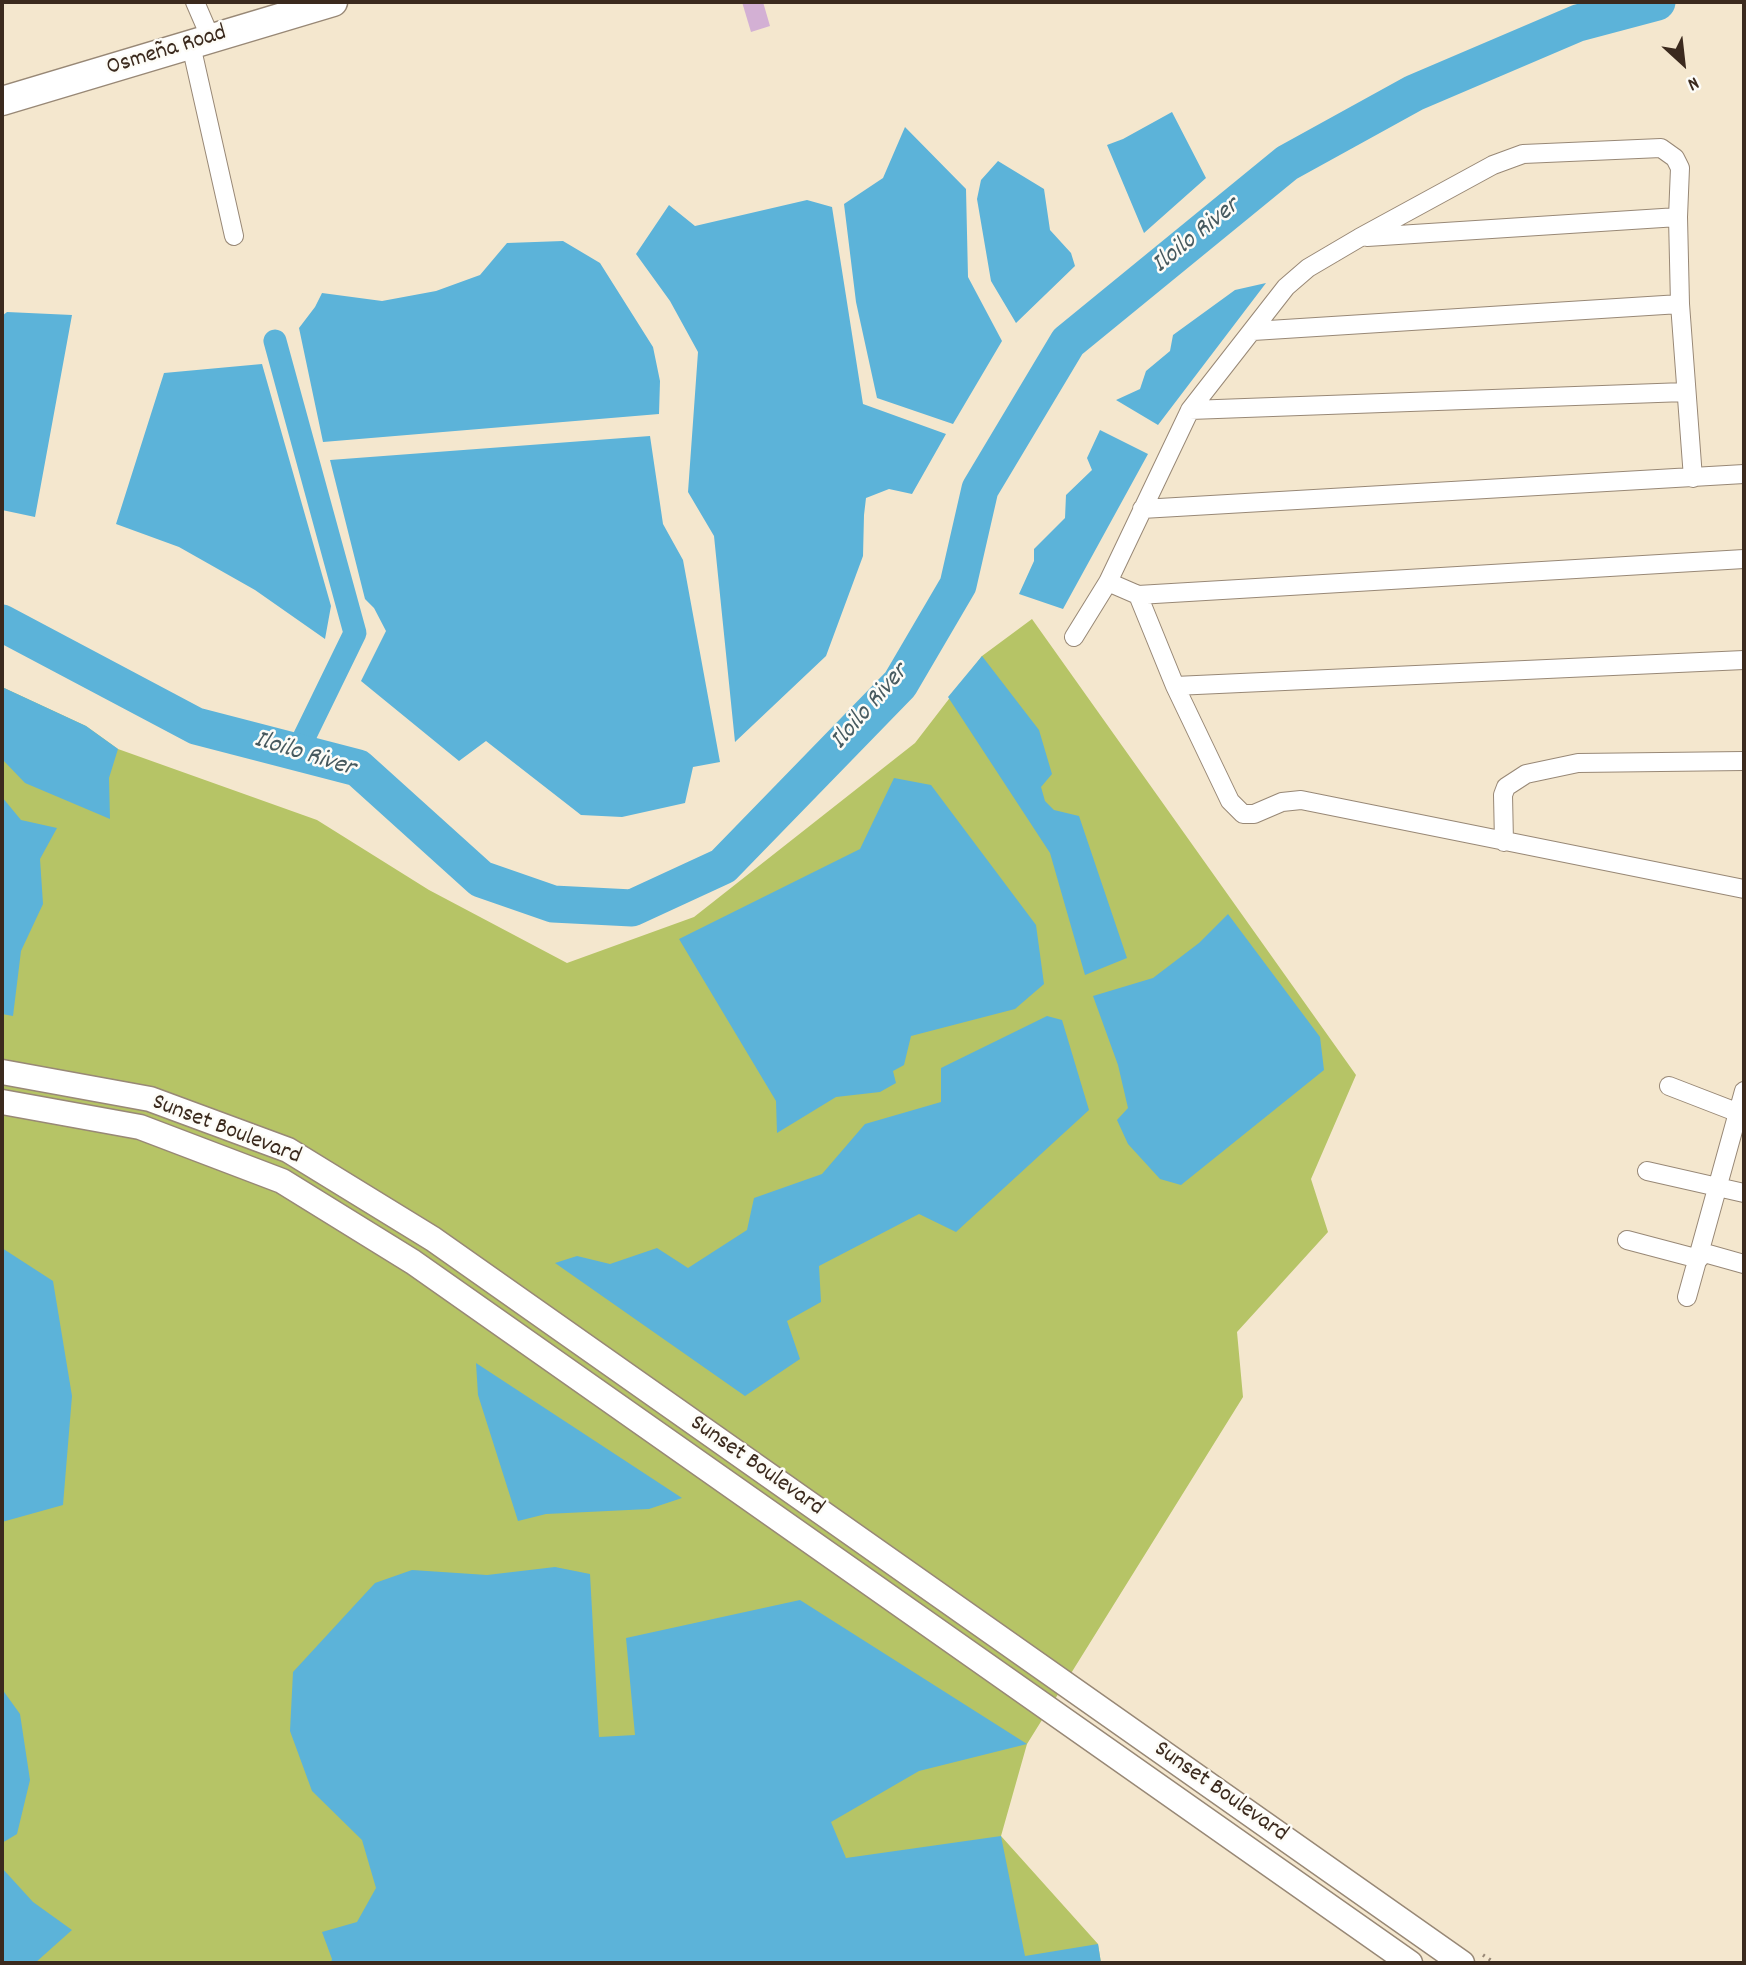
<!DOCTYPE html>
<html>
<head>
<meta charset="utf-8">
<style>
  body { margin:0 }
  #map { position:relative; width:1746px; height:1965px; overflow:hidden; background:#f4e7ce; font-family:Dekko,sans-serif }
  canvas { display:block }
  .frame { position:absolute; inset:0; border:4px solid #3b2a1e; pointer-events:none }
  .north { position:absolute; left:1648px; top:28px; width:70px; height:70px; -webkit-text-stroke:5px #fdfcf7; paint-order:stroke; rotate:153deg; font-size:19px; font-weight:700; line-height:28px; text-align:center; color:#3b2a1e }
  .north::after { content:''; display:block; margin:auto; width:24px; height:32px; background:#3b2a1e; clip-path:polygon(50% 0,100% 100%,50% 72%,0 100%) }
</style>
</head>
<body>
<div id="map">
<canvas width="1746" height="1965"></canvas>
<div class="frame"></div>
<div class="north">N</div>
</div>
<script>
const context = document.querySelector('canvas').getContext('2d');
context.lineJoin = 'round';
function fill(path, color) { context.fillStyle = color; context.fill(path, 'evenodd'); }
const poly = rows => new Path2D(rows.map(r => 'M' + r).join(''));
function stroke(path, color, width, dash) { context.strokeStyle = color; context.lineWidth = width; context.lineCap = dash ? 'butt' : 'round'; context.setLineDash(dash || []); context.stroke(path); }
function drawText(font, color, halo, rows, align = 'center') {
  context.font = font + ' Dekko,sans-serif'; context.lineWidth = 5; context.setLineDash([]); context.textBaseline = 'middle'; context.strokeStyle = halo; context.fillStyle = color; for (const [text, x, y, turn = 0] of rows) {
    context.save(); context.translate(x, y); context.rotate((+turn || 0) * Math.PI / 180); context.textAlign = isNaN(turn) ? turn : align; if (halo) context.strokeText(text, 0, 0); context.fillText(text, 0, 0); context.restore();
  }
}
const green = poly([
  [1032,619,1356,1075,1311,1179,1328,1232,1237,1332,1243,1397,1027,1744,1001,1836,1098,1944,1101,1963,2,1963,2,687,86,726,118,749,317,820,429,890,567,963,694,917,915,743,982,656]
]);
const water = poly([
  [1172,112,1206,178,1144,233,1107,145,1123,139],
  [905,127,966,189,968,277,1002,341,953,424,877,398,856,302,844,204,883,178],
  [998,161,1044,189,1050,230,1071,253,1075,266,1016,323,991,281,977,199,981,180],
  [807,200,832,207,863,404,946,434,912,494,889,489,866,498,864,515,863,556,826,656,735,742,714,536,688,492,698,352,670,301,636,254,669,205,695,226],
  [563,241,600,263,653,347,660,381,659,414,323,442,299,328,315,307,322,293,382,301,436,291,480,275,507,243],
  [1266,283,1158,425,1116,400,1140,389,1146,371,1170,351,1173,335,1235,290],
  [7,312,72,315,35,517,2,510,2,316],
  [262,364,331,606,325,639,255,590,179,547,116,524,164,373],
  [1100,430,1148,454,1063,609,1019,594,1034,561,1034,549,1065,518,1066,495,1092,470,1087,458],
  [650,436,663,524,683,560,720,762,693,767,685,803,622,817,581,815,486,741,459,761,361,681,386,631,374,608,365,599,330,460],
  [982,656,1039,730,1052,774,1041,787,1045,801,1054,810,1079,816,1127,958,1085,975,1050,853,948,697],
  [2,687,86,726,118,749,109,778,110,819,25,783,2,759],
  [894,778,931,785,1036,925,1044,984,1015,1009,911,1036,904,1065,893,1071,896,1083,880,1092,836,1097,777,1133,776,1101,679,939,860,849],
  [2,797,21,820,57,828,40,859,43,904,21,951,13,1016,2,1014],
  [1228,914,1320,1037,1324,1070,1181,1185,1160,1179,1128,1144,1117,1120,1128,1108,1118,1065,1093,996,1153,978,1199,943],
  [1047,1016,1062,1020,1089,1110,956,1232,919,1214,819,1266,821,1302,787,1321,800,1359,745,1396,555,1263,577,1256,610,1264,657,1248,688,1268,747,1230,754,1198,822,1174,865,1124,941,1102,941,1068],
  [2,1248,53,1281,72,1396,63,1505,2,1522],
  [476,1363,682,1498,649,1509,546,1514,518,1521,478,1395],
  [555,1567,590,1574,599,1737,635,1735,626,1638,800,1600,1027,1744,919,1771,831,1822,846,1858,1001,1836,1025,1956,1098,1944,1101,1963,331,1963,332,1959,322,1932,357,1922,376,1888,362,1840,312,1791,290,1731,293,1672,375,1583,412,1570,487,1575],
  [2,1689,20,1714,30,1780,17,1834,2,1843],
  [2,1868,33,1902,72,1930,35,1963,2,1963]
]);
const canal = poly([
  [275,341,355,633,297,752]
]);
const river = poly([
  [2,623,196,726,358,768,481,879,553,904,632,908,723,866,900,684,958,585,980,489,1068,342,1287,163,1414,93,1578,23,1657,2]
]);
const building = poly([
  [742,2,763,2,770,26,751,32]
]);
const path = poly([
  [1483,1955,1495,1963]
]);
const minor = poly([
  [195,2,211,39],
  [191,45,234,236],
  [1367,237,1678,217],
  [1253,331,1680,304],
  [1190,410,1685,392],
  [1142,509,1744,474],
  [1108,582,1138,595,1744,559],
  [1138,595,1175,686,1230,801,1243,814,1254,814,1282,802,1301,800,1744,889],
  [1074,637,1108,582,1190,410,1286,287,1308,268,1359,238,1493,165,1523,154,1661,148,1675,158,1680,168,1678,217,1680,304,1693,478],
  [1175,686,1744,660],
  [1504,842,1503,795,1506,787,1526,774,1578,763,1744,761],
  [1669,1086,1744,1115],
  [1647,1171,1744,1193],
  [1627,1240,1699,1259],
  [1701,1252,1744,1264],
  [1687,1297,1744,1091]
]);
const secondary = poly([
  [2,1072,150,1099,288,1150,433,1239,1462,1963],
  [2,1102,140,1127,282,1181,413,1262,1410,1963]
]);
const primary = poly([
  [2,101,333,2]
]);
const streetNames = [
  ["Osmeña Road",167,52,-17],
  ["Sunset Boulevard",226,1131,21],
  ["Sunset Boulevard",756,1467,35],
  ["Sunset Boulevard",1220,1793,35]
];
const waterNames = [
  ["Iloilo River",1197,237,-39],
  ["Iloilo River",871,708,-49],
  ["Iloilo River",304,756,17]
];
fill(green, '#b6c466');
fill(water, '#5cb3d9');
stroke(canal, '#5cb3d9', 23);
stroke(river, '#5cb3d9', 37);
fill(building, '#d3b0d4');
stroke(minor, '#988876', 20);
stroke(secondary, '#988876', 27);
stroke(primary, '#988876', 31);
stroke(path, '#988876', 3.5, [2, 5]);
stroke(minor, '#fff', 18);
stroke(secondary, '#fff', 24);
stroke(primary, '#fff', 28);
drawText('24px', '#3b2a1e', '#fdfcf7', streetNames);
drawText('italic 26px', '#475a5f', '#fdfcf7', waterNames);
</script>
</body>
</html>
